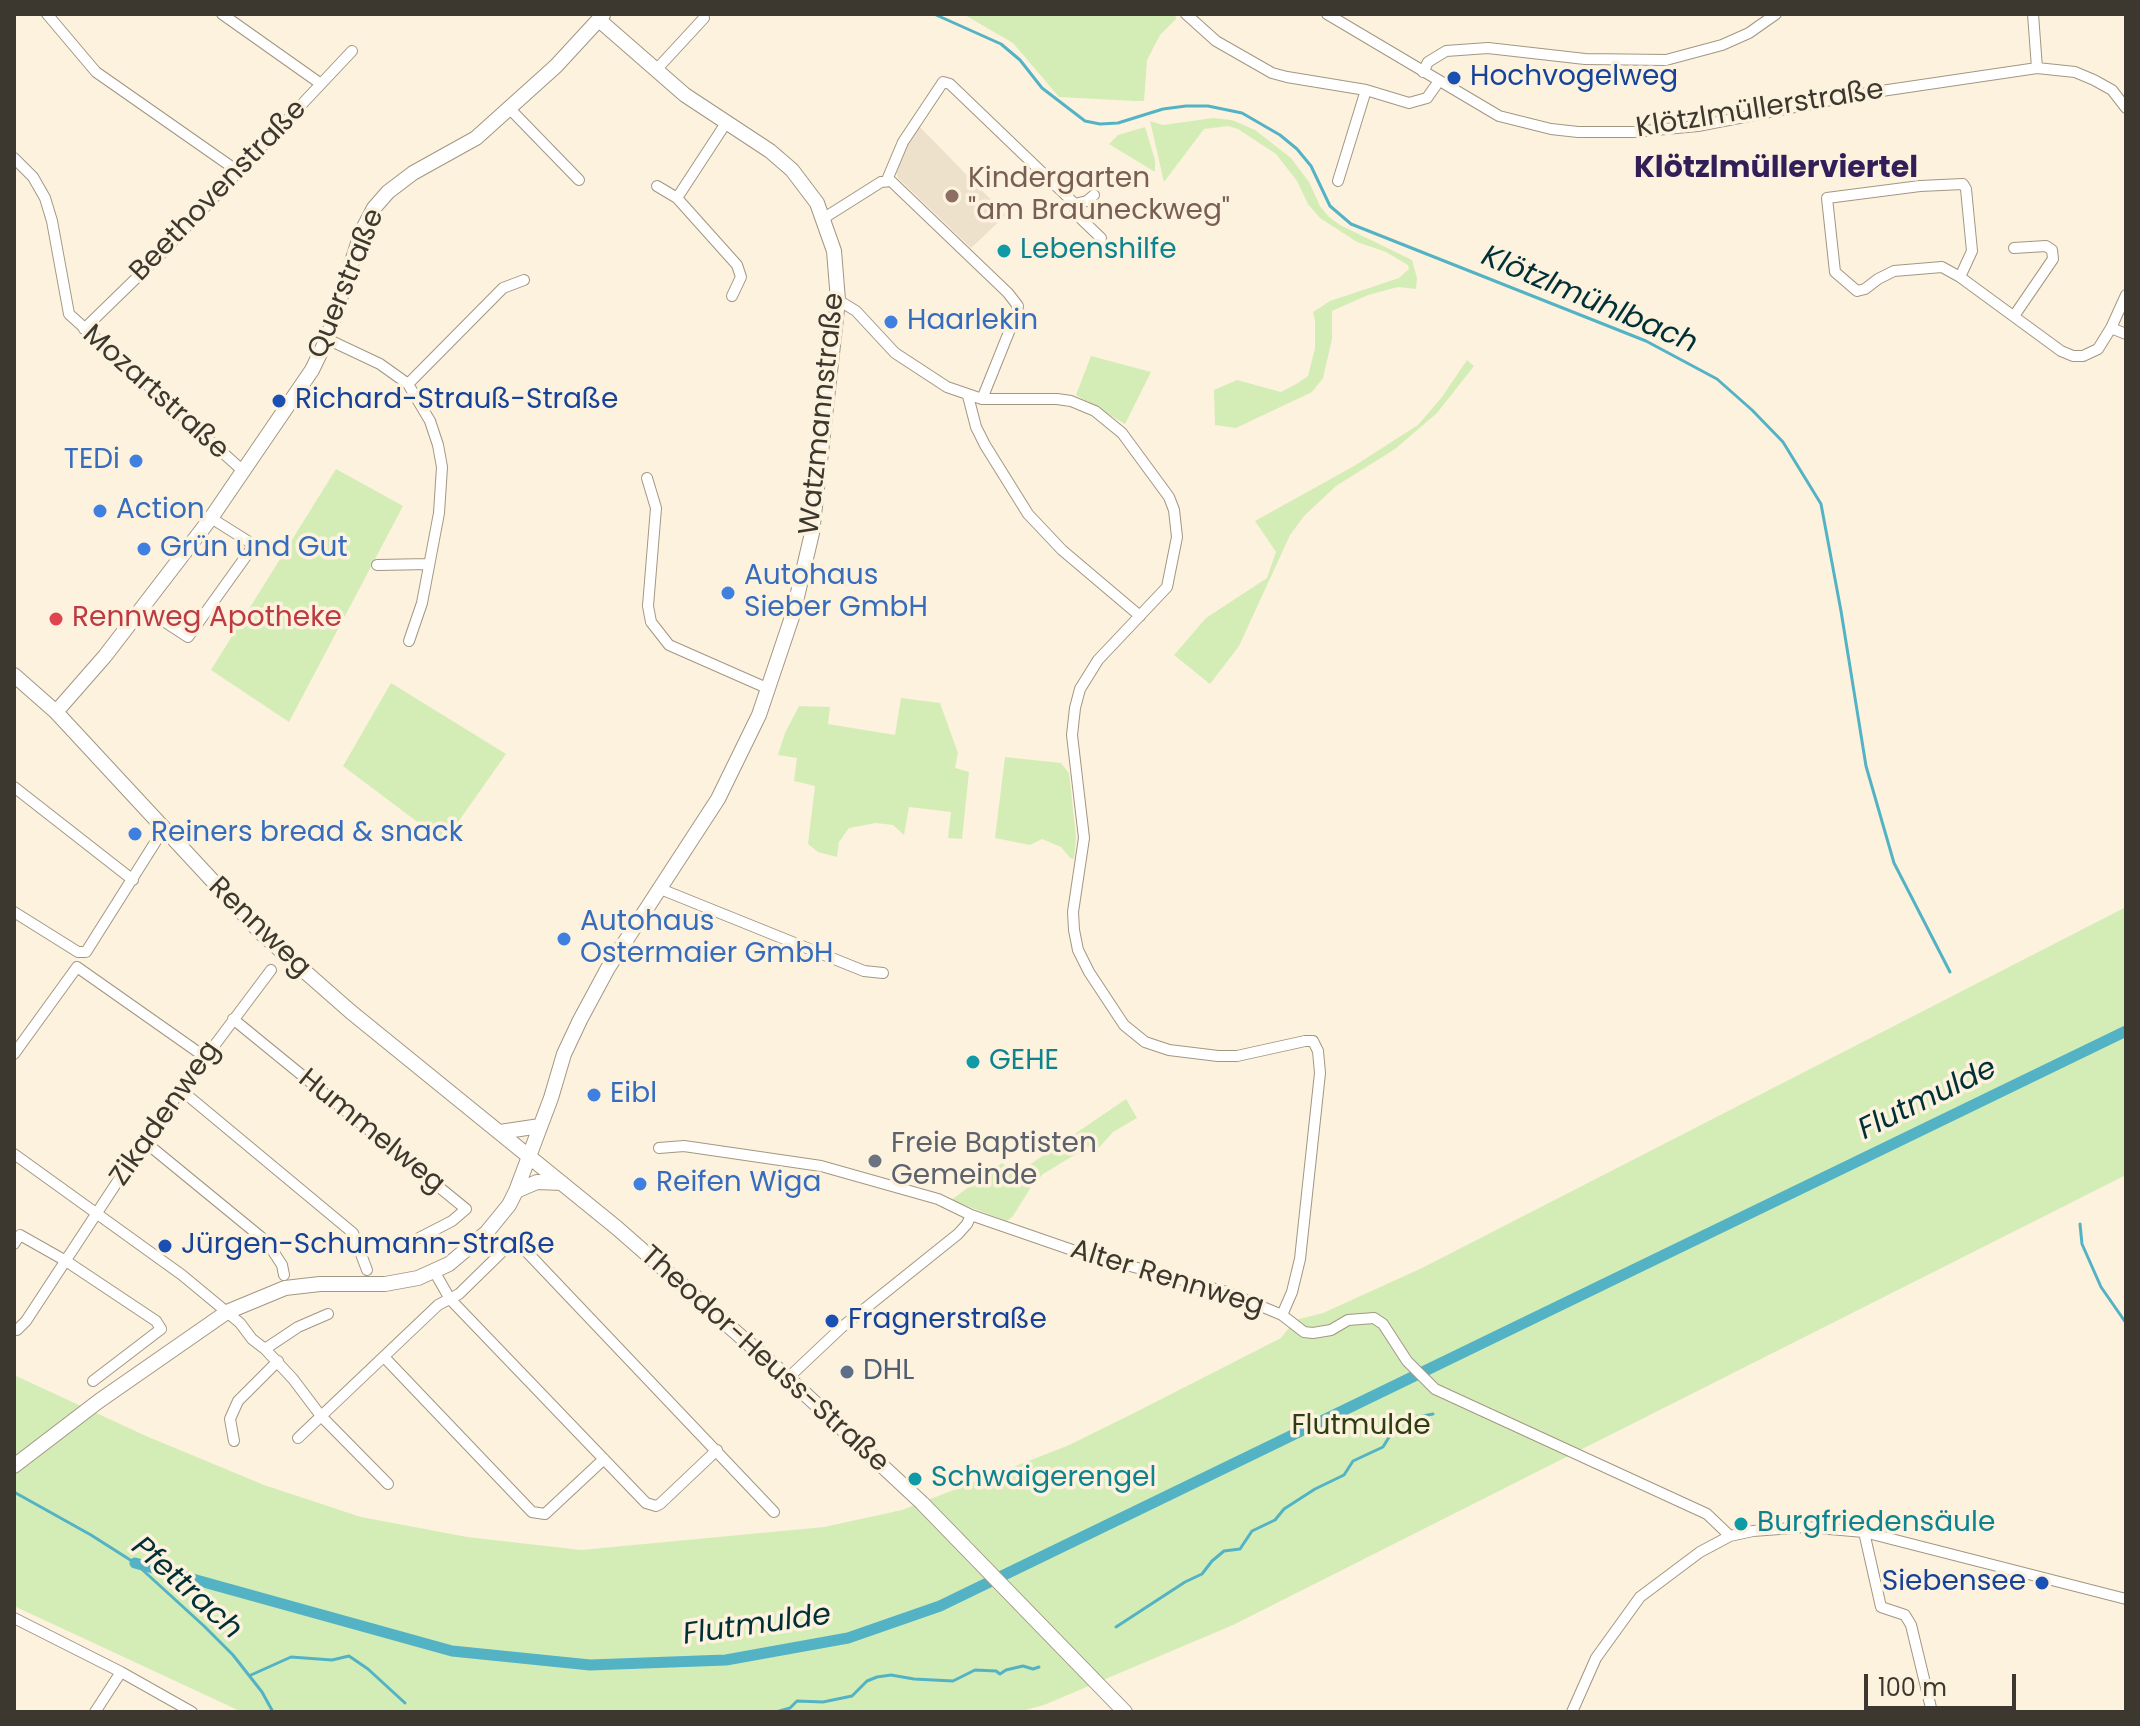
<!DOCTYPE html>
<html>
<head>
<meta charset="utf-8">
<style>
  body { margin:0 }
  #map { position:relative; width:2140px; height:1726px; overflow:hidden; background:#fdf2dd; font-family:Poppins,sans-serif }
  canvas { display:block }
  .frame { position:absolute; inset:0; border:16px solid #3c372f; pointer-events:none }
  .scale { position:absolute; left:1864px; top:1674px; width:152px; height:36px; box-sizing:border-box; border:4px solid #3c372f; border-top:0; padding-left:10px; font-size:24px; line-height:28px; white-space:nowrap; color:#3c372f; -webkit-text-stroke:6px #fdf2dd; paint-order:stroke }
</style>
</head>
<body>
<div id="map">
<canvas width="2140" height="1726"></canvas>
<div class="frame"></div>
<div class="scale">100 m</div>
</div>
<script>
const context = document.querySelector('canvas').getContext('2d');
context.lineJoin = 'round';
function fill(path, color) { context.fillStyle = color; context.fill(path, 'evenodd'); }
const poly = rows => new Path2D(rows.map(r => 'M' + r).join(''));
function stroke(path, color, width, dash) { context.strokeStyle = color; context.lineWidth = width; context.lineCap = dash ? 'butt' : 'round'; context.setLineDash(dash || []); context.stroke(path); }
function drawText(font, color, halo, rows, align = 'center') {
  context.font = font + ' Poppins,sans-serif'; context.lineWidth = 7; context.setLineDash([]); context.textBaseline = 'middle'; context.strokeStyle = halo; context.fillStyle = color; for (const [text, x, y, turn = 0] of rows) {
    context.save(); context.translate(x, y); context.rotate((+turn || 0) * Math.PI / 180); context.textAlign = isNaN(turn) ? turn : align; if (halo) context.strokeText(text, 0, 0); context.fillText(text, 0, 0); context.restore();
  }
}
const education = poly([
  [917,124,1006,215,971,248,898,178,895,168]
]);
const green = poly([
  [963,14,1175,14,1176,19,1160,35,1147,60,1144,101,1135,101,1059,97,1013,43],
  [1213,118,1232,120,1255,130,1291,158,1309,182,1320,206,1329,217,1340,225,1412,260,1417,278,1416,289,1398,287,1368,295,1332,311,1332,339,1323,378,1312,392,1236,428,1215,425,1214,390,1237,380,1281,392,1298,383,1308,376,1315,348,1315,321,1313,312,1330,301,1399,278,1409,269,1408,265,1386,252,1357,242,1320,218,1308,204,1297,181,1276,154,1238,129,1228,126,1204,129,1164,182,1150,121,1163,125],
  [1145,127,1155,160,1155,172,1109,144,1118,135],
  [1091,356,1151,372,1125,424,1076,395],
  [1467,360,1474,366,1437,413,1395,449,1336,486,1304,516,1290,535,1239,646,1210,684,1174,655,1206,618,1267,578,1276,552,1255,521,1354,466,1418,425,1442,397],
  [336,469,403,506,289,722,211,670],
  [391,683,506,754,444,842,343,766],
  [901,698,940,703,958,753,955,768,969,772,962,839,948,838,951,812,909,807,904,835,893,825,876,823,849,828,839,842,837,857,818,852,808,844,815,786,794,781,797,758,778,755,785,733,799,706,830,707,828,724,895,735],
  [1005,757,1061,763,1069,773,1076,837,1074,859,1070,858,1061,847,1042,839,1030,845,995,838],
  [2126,907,2126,1175,1233,1625,1044,1705,1018,1712,242,1712,14,1606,14,1375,146,1436,264,1485,361,1517,467,1537,581,1550,824,1527,902,1510,1067,1446,1130,1415,1281,1338,1295,1320,1323,1313,1422,1268],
  [1126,1099,1137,1118,1113,1132,1095,1152,1091,1145,1043,1174,1031,1187,1013,1216,1007,1221,951,1200,1002,1163,1016,1174]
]);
const stream = poly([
  [934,14,1001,44,1020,60,1042,88,1085,121,1100,124,1118,123,1163,109,1186,106,1208,106,1242,113,1280,135,1297,149,1311,166,1330,206,1351,224,1646,341,1717,379,1752,410,1783,442,1821,504,1841,611,1866,766,1894,863,1950,972],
  [2080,1224,2082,1244,2101,1287,2126,1323],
  [14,1492,91,1535,135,1563,204,1626,233,1655,262,1692,273,1712],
  [1116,1627,1185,1582,1202,1574,1212,1561,1224,1551,1240,1549,1252,1531,1275,1520,1284,1509,1315,1489,1344,1475,1353,1461,1383,1447,1391,1434,1406,1429,1417,1417,1433,1414],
  [251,1675,291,1657,332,1660,349,1656,368,1669,405,1703],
  [472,1712,475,1712],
  [657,1712,664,1712],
  [776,1712,790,1708,797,1701,823,1702,852,1696,867,1681,877,1677,891,1675,914,1679,953,1681,975,1670,996,1671,1000,1674,1006,1670,1023,1666,1033,1669,1039,1667]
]);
const canal = poly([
  [135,1563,452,1651,590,1665,726,1660,848,1638,940,1606,2126,1031]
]);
const street = poly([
  [47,14,96,72,239,172],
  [222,14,321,84],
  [1186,14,1216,41,1272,73,1287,77,1366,90,1409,103,1427,98,1439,81],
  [1327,14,1499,116,1551,129,1578,132,1634,132,1698,126,1861,94,2037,68,2075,72,2094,80,2112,90,2126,108],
  [2033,14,2037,68],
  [656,70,704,18],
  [1423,72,1428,62,1446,51,1488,48,1585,59,1666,60,1722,45,1749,33,1776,14],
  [509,108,579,180],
  [14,158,33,177,45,198,52,221,69,314,242,470],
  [887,180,903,142,943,82,950,84,1075,204],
  [1338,181,1366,90],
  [657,186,677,198,737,265,741,277,732,296],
  [1094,195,1087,201,1075,204,1076,214,1101,238],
  [677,198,726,123],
  [824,218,881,182,891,181,1008,293,1018,306,1017,312,982,399],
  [1960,277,1972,251,1966,189,1963,184,1920,186,1827,198,1835,272,1857,291,1865,289,1878,279,1894,271,1942,267,1960,277,2061,351,2073,356,2083,356,2098,349,2111,328,2126,295],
  [838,300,856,311,895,353,947,387,982,399,1057,399,1071,401,1095,411,1122,433,1169,497,1174,510,1177,537,1167,587,1098,660,1080,689,1075,708,1072,735,1084,838,1073,912,1074,930,1078,950,1089,972,1124,1025,1145,1042,1169,1050,1218,1056,1237,1056,1305,1041,1313,1041,1318,1051,1320,1073,1300,1259,1292,1292,1282,1315],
  [2014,316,2053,259,2052,250,2046,246,2014,248],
  [2111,328,2126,334],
  [84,329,159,256,352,51],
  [327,339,380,364,408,384,430,421,438,445,442,467,439,513,422,603,409,641],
  [408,384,503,288,524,280],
  [968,396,976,427,985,445,1028,514,1062,550,1140,616],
  [647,478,656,508,648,606,651,622,669,645,769,689],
  [377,565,429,564],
  [142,607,188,637,254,545,211,518],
  [14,787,133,880],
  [658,888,864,971,883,973],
  [14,912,78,952,86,952,163,830],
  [233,1019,466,1209,452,1221,419,1238],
  [14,1054,77,967,205,1057],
  [181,1090,353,1233,367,1270],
  [145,1142,267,1242,282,1265,284,1275],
  [659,1148,684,1146,821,1166,938,1199,971,1215,1078,1252,1227,1292,1282,1315,1304,1332,1313,1333,1331,1330,1348,1320,1374,1318,1383,1324,1407,1361,1435,1389,1707,1514,1730,1536],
  [14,1154,182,1275,240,1323,252,1339,265,1349,293,1379,321,1416,388,1484],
  [14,1244,20,1235,66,1261,156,1321,161,1329,93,1381],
  [434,1271,450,1299,646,1503,656,1506,660,1504,717,1450],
  [17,1330,26,1321,127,1167,181,1090,271,970],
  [265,1349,298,1327,328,1314],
  [384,1357,532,1512,545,1514,604,1459],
  [788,1378,842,1327,958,1234,967,1224,971,1215],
  [298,1438,438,1305,459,1294,506,1248,516,1244,524,1249,774,1512],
  [234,1441,230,1419,238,1401,278,1361],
  [1864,1532,1881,1607,1905,1615,1911,1625,1932,1712],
  [14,1618,121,1672,192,1712],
  [95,1712,121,1672],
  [1572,1712,1596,1658,1640,1597,1700,1552,1730,1536,1753,1531,1806,1527,1864,1532,2126,1599]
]);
const secondary = poly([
  [14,675,56,712,261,933,351,1012,617,1228,788,1378,922,1503,1125,1712],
  [56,712,105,656,211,518,312,370,327,339,362,231,374,208,388,192,413,173,476,138,556,66,603,15],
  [500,1132,540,1126],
  [516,1191,537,1182,562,1183],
  [14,1466,99,1401,227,1312,285,1288,320,1284,385,1284,418,1278,449,1264,487,1232,509,1205,516,1191,551,1098,564,1054,580,1020,608,968,718,799,759,715,793,614,812,533,838,300,834,251,817,203,792,170,770,151,685,95,599,20]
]);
const markers = [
  [1454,78,8,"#1a4fb4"],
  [952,196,8,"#8d6e63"],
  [1004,251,8,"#0f9aa8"],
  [891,322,8,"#3f7fe0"],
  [279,401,8,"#1a4fb4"],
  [136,461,8,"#3f7fe0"],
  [100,511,8,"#3f7fe0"],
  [144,549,8,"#3f7fe0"],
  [728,593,8,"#3f7fe0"],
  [56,619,8,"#e0444e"],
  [135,834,8,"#3f7fe0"],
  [564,939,8,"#3f7fe0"],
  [973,1062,8,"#0f9aa8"],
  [594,1095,8,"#3f7fe0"],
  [875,1161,8,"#6b7280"],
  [640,1184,8,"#3f7fe0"],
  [165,1246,8,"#1a4fb4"],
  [832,1321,8,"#1a4fb4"],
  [847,1372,8,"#5c6f8a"],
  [915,1479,8,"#0f9aa8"],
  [1741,1524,8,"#0f9aa8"],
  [2042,1583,8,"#1a4fb4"]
];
const transitNames = [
  ["Hochvogelweg",1470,78],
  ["Richard-Strauß-Straße",295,401],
  ["Jürgen-Schumann-Straße",181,1246],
  ["Fragnerstraße",848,1321],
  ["Siebensee",2026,1583,"right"]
];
const streetNames = [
  ["Klötzlmüllerstraße",1760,110,-9],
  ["Beethovenstraße",219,191,-46],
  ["Querstraße",347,284,-68],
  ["Mozartstraße",155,393,42],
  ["Watzmannstraße",823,414,-84],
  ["Rennweg",259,928,44],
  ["Zikadenweg",166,1114,-55],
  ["Hummelweg",371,1132,39],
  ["Alter Rennweg",1167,1279,17],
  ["Theodor-Heuss-Straße",764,1360,42]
];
const educationNames = [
  ["Kindergarten",968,180],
  ["\"am Brauneckweg\"",968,212]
];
const cultureNames = [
  ["Lebenshilfe",1020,251],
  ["GEHE",989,1062],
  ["Schwaigerengel",931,1479],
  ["Burgfriedensäule",1757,1524]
];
const shopNames = [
  ["Haarlekin",907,322],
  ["TEDi",120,461,"right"],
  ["Action",116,511],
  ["Grün und Gut",160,549],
  ["Autohaus",744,577],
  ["Sieber GmbH",744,609],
  ["Reiners bread & snack",151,834],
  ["Autohaus",580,923],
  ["Ostermaier GmbH",580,955],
  ["Eibl",610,1095],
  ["Reifen Wiga",656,1184]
];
const healthNames = [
  ["Rennweg Apotheke",72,619]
];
const worshipNames = [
  ["Freie Baptisten",891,1145],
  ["Gemeinde",891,1177]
];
const serviceNames = [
  ["DHL",863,1372]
];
const parkNames = [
  ["Flutmulde",1361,1427]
];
const neighbourhoodNames = [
  ["Klötzlmüllerviertel",1776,169]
];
const waterNames = [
  ["Klötzlmühlbach",1589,301,23],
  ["Flutmulde",1928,1100,-26],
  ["Pfettrach",186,1589,42],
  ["Flutmulde",757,1626,-8]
];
fill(education, '#ede1cc');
fill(green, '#d4edb7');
stroke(stream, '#53b3c5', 3);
stroke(canal, '#53b3c5', 11);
stroke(street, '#a29783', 12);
stroke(secondary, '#a29783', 16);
stroke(street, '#fff', 10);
stroke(secondary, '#fff', 14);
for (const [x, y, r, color] of markers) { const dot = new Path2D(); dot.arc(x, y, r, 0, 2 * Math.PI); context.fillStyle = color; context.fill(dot); stroke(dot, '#fdf2dd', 3); }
drawText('28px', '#164399', '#fdf2dd', transitNames, 'left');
drawText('28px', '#3c372f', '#fdf2dd', streetNames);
drawText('28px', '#785e54', '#fdf2dd', educationNames, 'left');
drawText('28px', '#0d838f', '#fdf2dd', cultureNames, 'left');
drawText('28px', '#366cbe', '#fdf2dd', shopNames, 'left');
drawText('28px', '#be3a42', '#fdf2dd', healthNames, 'left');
drawText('28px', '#5b616d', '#fdf2dd', worshipNames, 'left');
drawText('28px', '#4e5e75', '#fdf2dd', serviceNames, 'left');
drawText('28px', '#2d3f10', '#fdf2dd', parkNames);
drawText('bold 30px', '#321f59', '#fdf2dd', neighbourhoodNames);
drawText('italic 30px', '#003037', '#fdf2dd', waterNames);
</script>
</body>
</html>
